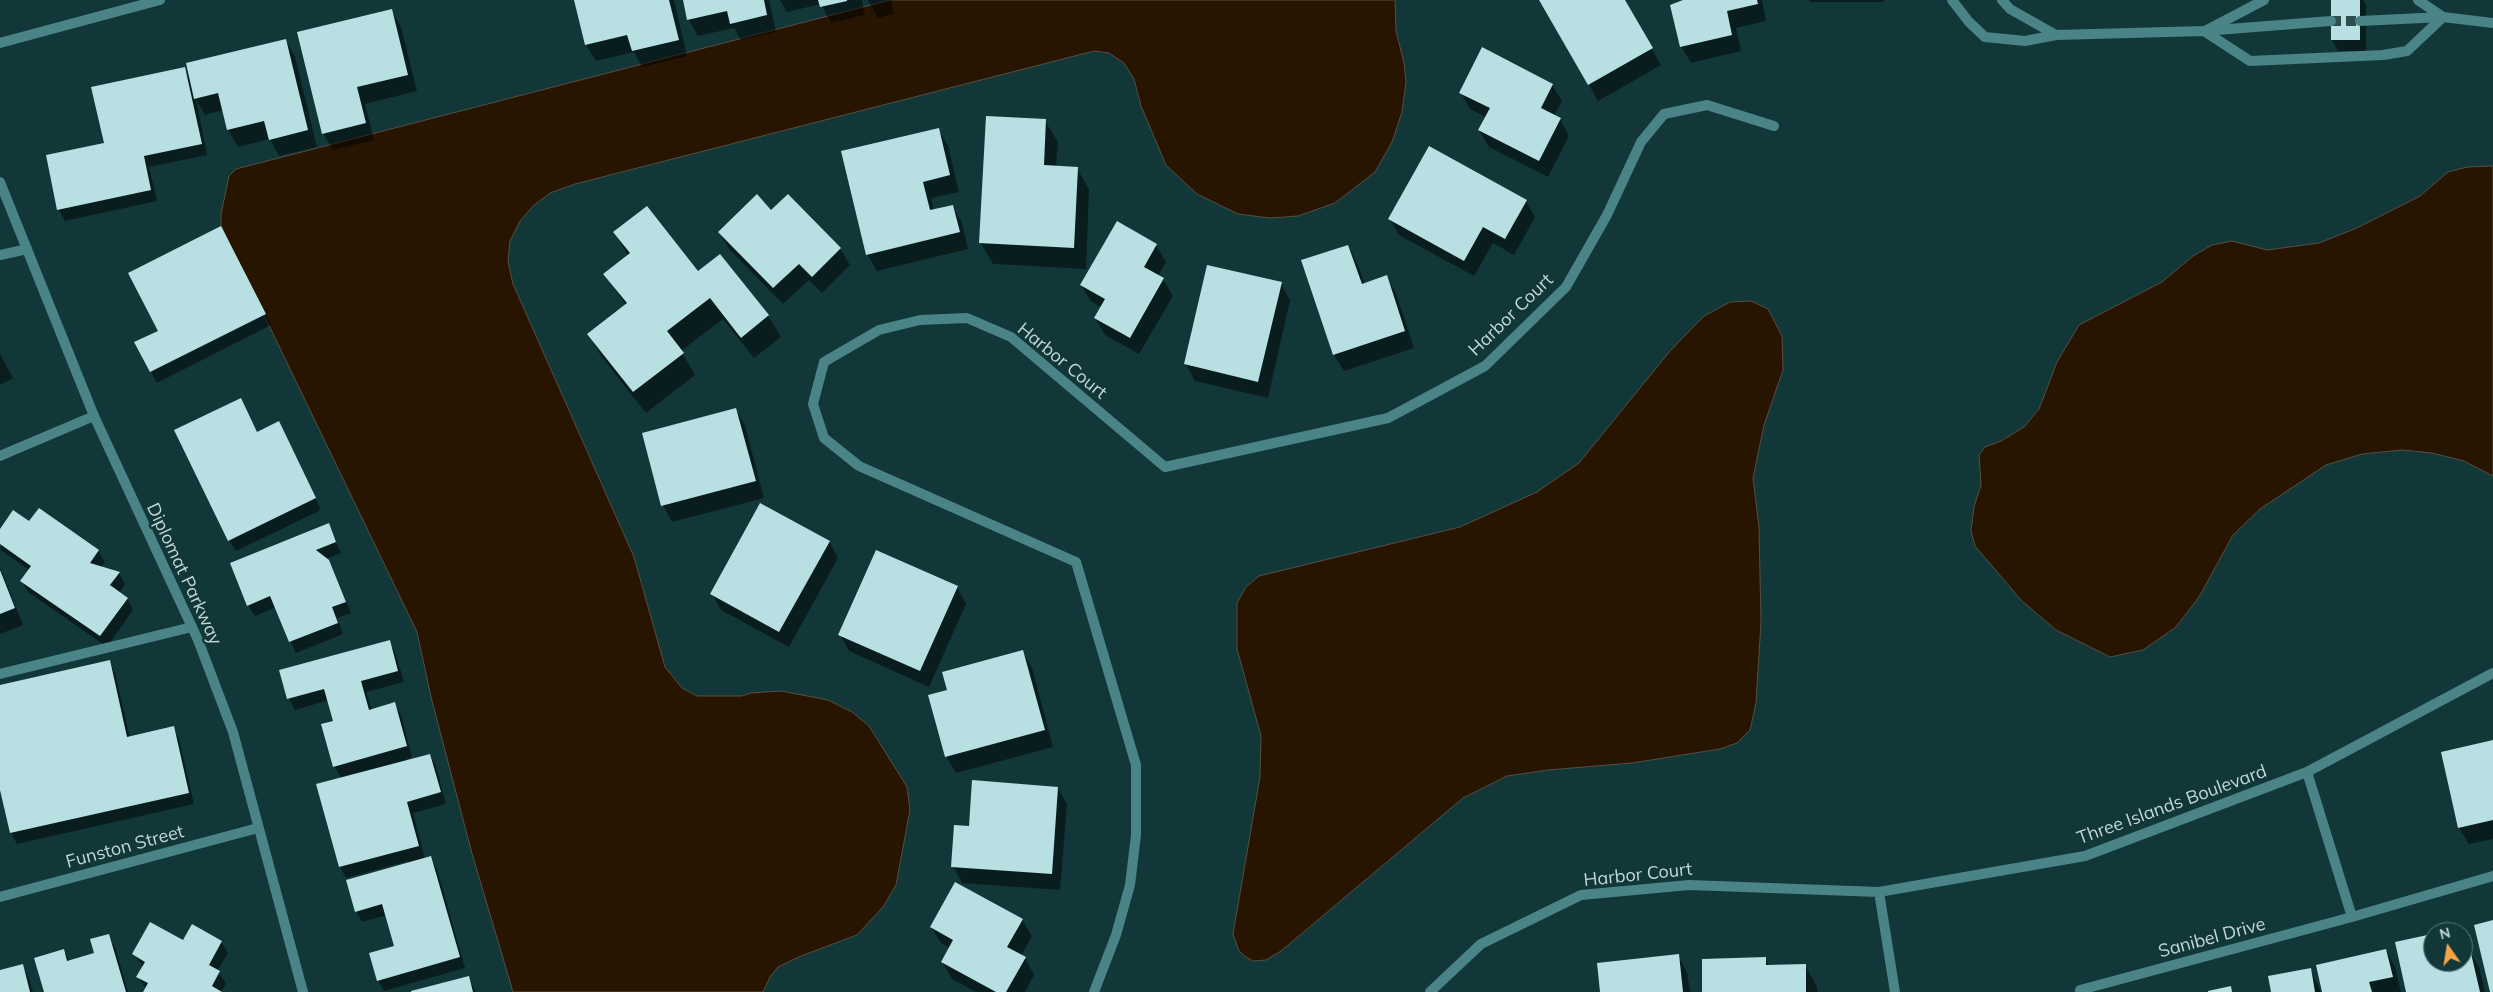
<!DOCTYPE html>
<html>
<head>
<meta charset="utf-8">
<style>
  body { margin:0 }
  #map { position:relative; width:2493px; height:992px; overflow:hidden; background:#123739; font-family:Mulish,sans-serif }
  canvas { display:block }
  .north { position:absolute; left:2423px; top:922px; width:50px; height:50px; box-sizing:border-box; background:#123739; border:1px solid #597778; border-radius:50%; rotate:347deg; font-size:14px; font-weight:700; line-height:20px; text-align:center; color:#c3d7d7 }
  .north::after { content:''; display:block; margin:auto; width:18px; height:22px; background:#f4a443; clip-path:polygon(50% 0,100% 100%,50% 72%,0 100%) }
</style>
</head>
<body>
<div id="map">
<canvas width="2493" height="992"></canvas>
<div class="north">N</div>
</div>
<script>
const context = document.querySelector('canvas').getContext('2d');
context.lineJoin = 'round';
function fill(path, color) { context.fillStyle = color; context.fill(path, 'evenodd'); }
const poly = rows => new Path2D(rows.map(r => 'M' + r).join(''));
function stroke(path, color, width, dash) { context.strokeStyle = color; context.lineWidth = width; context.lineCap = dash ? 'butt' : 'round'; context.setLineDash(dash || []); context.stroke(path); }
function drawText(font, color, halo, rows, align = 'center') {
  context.font = font + ' Mulish,sans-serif'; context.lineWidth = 5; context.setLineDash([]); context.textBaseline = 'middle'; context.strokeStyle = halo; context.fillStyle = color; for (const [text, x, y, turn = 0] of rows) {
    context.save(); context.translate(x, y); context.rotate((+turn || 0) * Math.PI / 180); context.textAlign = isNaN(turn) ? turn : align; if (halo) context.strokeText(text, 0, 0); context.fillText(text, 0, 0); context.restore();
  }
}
const water = poly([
  [890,0,1395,0,1396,31,1404,63,1406,82,1402,112,1392,142,1375,172,1335,203,1298,216,1270,218,1238,214,1197,194,1166,165,1141,106,1134,79,1124,63,1109,53,1094,51,575,184,550,193,533,206,520,221,510,241,508,261,513,284,634,557,665,667,682,688,697,696,742,696,751,693,781,691,828,700,852,712,869,726,907,787,910,810,896,885,883,907,857,935,801,956,778,967,770,977,763,992,513,992,471,850,431,697,417,632,221,226,221,214,229,176,236,169,890,0],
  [2493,166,2493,476,2464,461,2432,453,2402,450,2362,454,2326,465,2260,509,2233,535,2199,597,2176,627,2143,650,2110,657,2056,630,2022,601,1975,546,1971,531,1974,507,1981,485,1979,455,1985,447,2001,441,2024,427,2039,409,2057,362,2079,325,2162,282,2193,256,2212,245,2232,241,2267,250,2319,243,2357,228,2420,196,2448,172,2467,167,2493,166],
  [1751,301,1768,309,1782,336,1783,370,1764,425,1753,478,1759,527,1761,622,1756,703,1750,730,1737,743,1720,749,1632,763,1548,770,1507,776,1463,798,1281,951,1266,960,1253,961,1246,957,1239,951,1233,934,1260,777,1261,736,1237,649,1237,603,1246,587,1259,576,1460,527,1537,492,1579,463,1670,351,1704,316,1730,302,1751,301]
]);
const shadow = poly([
  [576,0,674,0,687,56,642,67,634,52,596,61,586,45],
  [684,0,769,0,776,32,741,40,734,28,698,36,689,20],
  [780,0,862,0,865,15,831,23,821,4,787,12],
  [868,0,891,0,894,14,878,18],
  [1541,0,1624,0,1661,65,1598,101],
  [1685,0,1762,0,1766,21,1736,28,1741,51,1691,63,1681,46],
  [1809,0,1884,0,1884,2,1810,2],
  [2332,0,2363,0,2366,5,2366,51,2338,51,2332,40],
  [391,10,401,27,417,91,365,104,374,140,333,150,323,133],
  [286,41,295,57,317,147,279,156,270,139,238,147,228,130,223,110,205,115,196,99,207,155,149,167,157,201,65,221,59,210,105,144,185,69,189,77],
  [1552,85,1562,101,1554,116,1560,119,1569,136,1548,177,1489,147,1479,130,1486,117,1470,109,1461,93],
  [1045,121,1058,142,1056,167,1077,168,1089,190,1086,269,993,264,981,243],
  [938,129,948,146,959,192,931,198,934,211,953,206,962,223,968,249,877,271,867,254],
  [1526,201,1535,217,1514,255,1493,243,1474,276,1399,235,1390,219],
  [771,211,840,249,850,265,822,293,809,280,783,304,729,249,719,232],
  [1117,223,1156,245,1166,262,1158,276,1163,279,1173,296,1139,354,1105,335,1095,318,1102,308,1091,301,1081,285],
  [615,233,698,273,720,255,768,316,781,337,754,358,723,319,681,351,695,375,646,413,601,356,589,335,626,306,605,274,628,256],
  [227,239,271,325,157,383,136,343,160,331],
  [1348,246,1357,263,1365,284,1386,277,1396,293,1414,348,1344,371,1334,355],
  [1281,284,1290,300,1268,398,1195,381,1186,364],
  [0,354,13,378,0,385],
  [736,410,745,426,764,498,672,522,663,505],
  [257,433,284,434,321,510,236,551,229,540],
  [30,523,98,551,105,562,100,568,119,573,125,584,119,593,127,598,133,610,107,647,28,592,22,581,29,570,1,550,0,531],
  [328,525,341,553,326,559,334,572,351,613,337,618,343,634,296,653,276,607,255,616,248,605],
  [829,541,838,558,789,647,721,610,712,594],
  [0,567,23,625,0,634],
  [957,587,966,604,929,687,849,651,840,635],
  [389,641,395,652,404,682,366,692,372,710,395,704,401,715,412,757,407,759,407,761,430,755,436,766,446,804,413,813,425,859,431,858,437,869,465,968,384,991,378,980,395,946,387,915,362,922,356,911,409,864,408,861,346,878,340,867,342,779,334,766,335,722,329,700,295,710,289,699,281,671],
  [1023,652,1032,668,1053,747,956,773,946,756,948,691],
  [109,662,115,673,130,738,173,728,179,739,194,804,17,844,11,833,0,785,0,687],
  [2493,741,2493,839,2469,844,2459,828],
  [1058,788,1067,804,1060,890,962,883,953,866,970,828],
  [1022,920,1032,936,1021,956,1025,958,1034,975,1025,992,976,992,952,979,942,962,950,948,941,943,931,927],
  [2431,935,2433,962,2463,962,2463,952,2469,951,2479,967,2485,992,2408,992],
  [108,936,115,947,128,992,46,992,64,951,70,961,96,954],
  [183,942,221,942,228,953,217,971,226,983,221,992,144,992,146,989,138,977,143,967,134,954],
  [2386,950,2395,967,2401,992,2324,992],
  [1678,956,1687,972,1690,992,1602,992],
  [1765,958,1770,966,1805,965,1817,987,1817,992,1704,992],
  [22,965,28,976,33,992,0,992,0,971],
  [2310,969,2321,992,2272,992],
  [468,977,476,992,414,992]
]);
const building = poly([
  [574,0,669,0,679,40,632,51,627,35,585,45],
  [683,0,764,0,767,15,730,24,727,11,687,20],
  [818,0,847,0,847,1,820,7],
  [1539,0,1625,0,1653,48,1588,85],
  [1683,0,1757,0,1758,4,1727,11,1732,35,1680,47,1670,5],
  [2331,0,2360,0,2360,40,2331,40],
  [392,9,408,75,357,87,366,123,322,134,297,32],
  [286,39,308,130,269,140,264,121,227,130,218,93,194,99,186,63],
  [1482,47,1553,84,1541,108,1561,118,1539,161,1478,130,1490,108,1459,93],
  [185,67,202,144,144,156,151,190,57,210,46,155,104,143,91,87],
  [986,116,1046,119,1044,165,1078,167,1074,248,979,243],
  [939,128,950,175,923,182,930,210,953,205,960,232,866,255,841,151],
  [1429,146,1527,200,1505,239,1483,227,1464,261,1388,219],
  [757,194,771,210,788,194,841,248,812,277,799,264,773,288,718,232],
  [647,206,698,271,720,254,769,315,741,338,710,298,667,331,684,353,633,392,587,334,627,303,603,274,630,253,613,232],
  [1117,221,1157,244,1144,267,1164,278,1130,338,1094,318,1105,299,1080,285],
  [221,226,266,314,150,372,134,342,158,331,128,273],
  [1348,245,1362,284,1387,275,1405,331,1333,355,1301,260],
  [1207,265,1282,282,1258,382,1184,364],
  [241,398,257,432,279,421,316,498,228,541,174,430],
  [736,408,756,481,661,506,642,433],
  [760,503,830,541,779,632,710,594],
  [39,508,99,550,90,563,120,572,110,585,128,598,100,636,20,581,31,566,0,544,0,529,13,510,29,521],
  [329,523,336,542,316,550,329,560,346,602,332,607,338,623,289,642,270,596,247,606,230,563],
  [876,550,958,586,920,671,838,635],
  [0,570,15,608,0,614],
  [390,640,398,671,361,681,369,710,395,702,407,746,333,767,321,724,333,721,324,689,287,699,279,670],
  [1023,650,1045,730,945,757,928,695,947,690,942,672],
  [110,660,127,737,174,726,189,793,10,833,0,790,0,685],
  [2493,740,2493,820,2458,828,2441,752],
  [430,754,441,792,407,802,419,846,339,867,316,784],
  [972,780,1058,787,1052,874,951,867,954,825,969,826],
  [431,856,460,957,377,981,369,953,394,946,382,904,355,912,346,880],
  [955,882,1023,919,1007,947,1026,957,1006,992,996,992,941,962,953,940,930,927],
  [2493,920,2493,992,2490,992,2474,925],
  [150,922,183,940,192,924,222,941,209,965,220,971,212,986,222,992,143,992,148,983,136,977,145,962,132,954],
  [109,934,126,992,44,992,34,958,64,949,67,961,94,953,90,939],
  [2432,934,2433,962,2463,962,2463,951,2470,949,2480,992,2406,992,2395,942],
  [2386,949,2393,977,2369,982,2372,992,2322,992,2316,965],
  [1679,954,1683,992,1600,992,1597,963],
  [1766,957,1766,965,1806,964,1806,992,1702,992,1702,959],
  [23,964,30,992,0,992,0,970],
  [2311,968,2315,992,2271,992,2268,976],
  [469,976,473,992,411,992,411,991],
  [2231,986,2232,992,2208,992,2208,991]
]);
const minorTunnel = poly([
  [2331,21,2360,21]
]);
const service = poly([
  [0,255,27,249],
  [0,674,192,627]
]);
const minor = poly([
  [1952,0,1969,22,1985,37,2025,41,2056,35,2204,31,2331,21],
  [2002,0,2010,9,2056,35],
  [2418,0,2443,17],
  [2360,21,2443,17,2493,23],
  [2207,30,2264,0],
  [2204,31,2250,61,2383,55,2407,51,2443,17],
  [0,456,94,416],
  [2307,772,2352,917],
  [1879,892,1895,992],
  [0,897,258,828],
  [2080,990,2352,917,2493,876],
  [1094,992,1116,935,1130,885,1136,835,1136,765,1076,562,859,466,824,438,813,404,824,362,879,330,920,320,967,318,1011,337,1165,467,1388,418,1485,366,1566,287,1607,215,1641,142,1664,114,1707,105,1774,126],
  [1430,992,1481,944,1581,895,1689,885,1879,892,2085,856,2307,772,2493,673]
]);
const tertiary = poly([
  [0,43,160,0],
  [0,182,94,416,198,640,233,732,303,992]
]);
const streetNames = [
  ["Harbor Court",1511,315,-44],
  ["Harbor Court",1062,361,39],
  ["Diplomat Parkway",184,574,65],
  ["Three Islands Boulevard",2172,805,-20],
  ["Funston Street",125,847,-15],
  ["Harbor Court",1638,875,-6],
  ["Sanibel Drive",2212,938,-15]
];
fill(water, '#271501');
stroke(water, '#564f41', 1);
fill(shadow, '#0007');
fill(building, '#b8e0e2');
stroke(minorTunnel, '#2d4f51', 10, [10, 5]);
stroke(service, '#4a8486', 10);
stroke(minor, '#4a8486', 10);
stroke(tertiary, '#4a8486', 10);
drawText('18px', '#c3d7d7', '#123739', streetNames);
</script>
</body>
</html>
